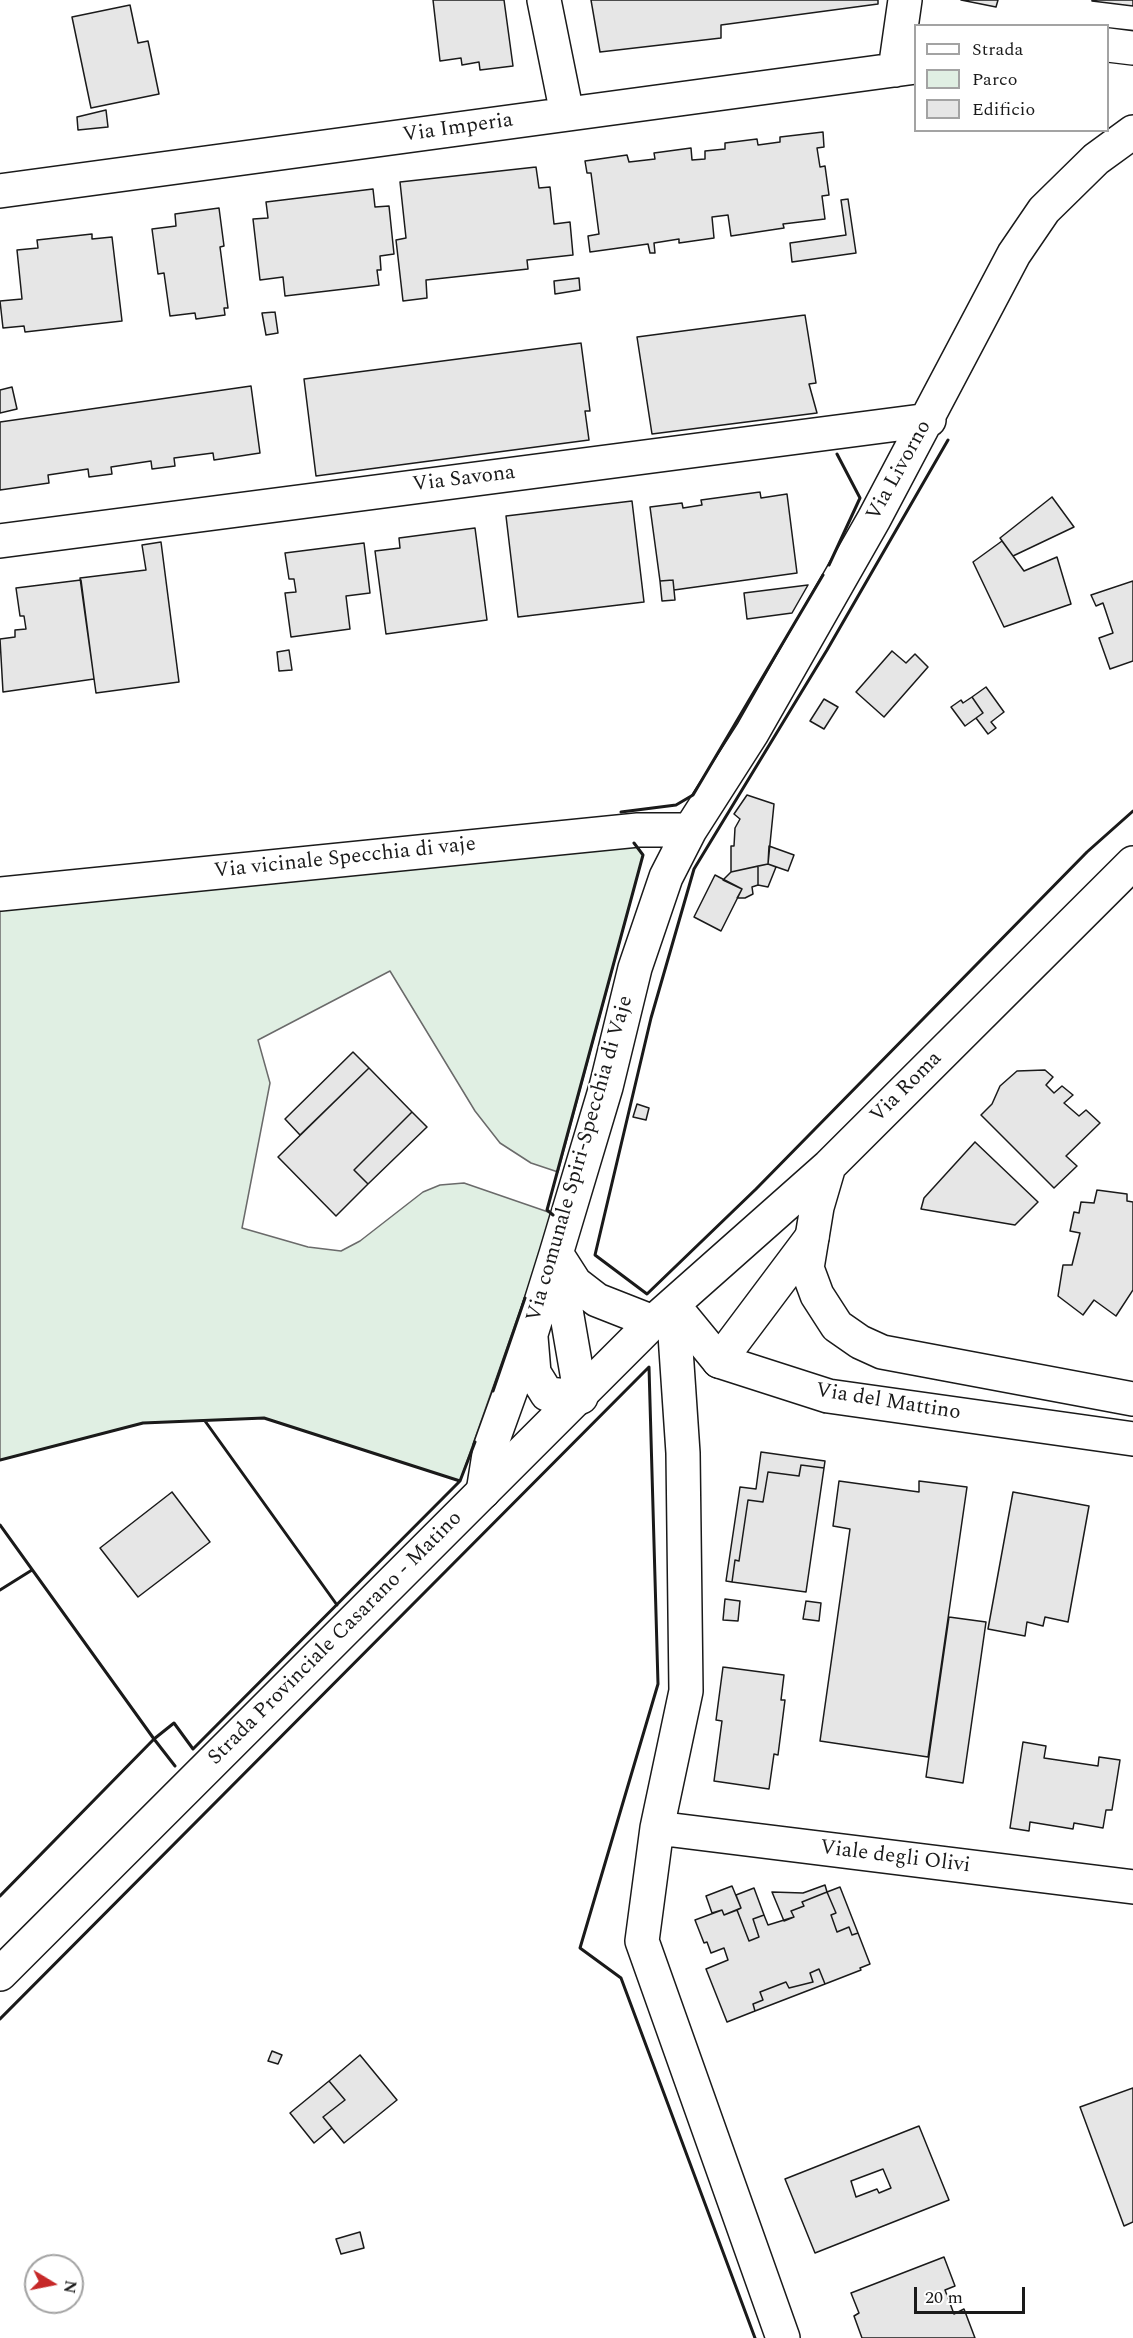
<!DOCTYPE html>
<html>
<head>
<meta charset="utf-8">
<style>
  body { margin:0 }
  #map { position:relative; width:1133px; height:2338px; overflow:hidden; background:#fff; font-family:Spectral,serif }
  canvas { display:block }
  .legend { position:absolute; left:914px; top:24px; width:195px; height:108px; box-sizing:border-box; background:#fff; border:2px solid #a3a3a3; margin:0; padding:8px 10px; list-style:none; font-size:18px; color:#1a1a1a }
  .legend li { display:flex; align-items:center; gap:12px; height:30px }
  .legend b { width:30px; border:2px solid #a3a3a3 }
  .north { position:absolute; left:24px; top:2254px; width:60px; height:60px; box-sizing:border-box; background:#fff; border:2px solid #a3a3a3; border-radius:50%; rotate:100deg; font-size:16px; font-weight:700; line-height:24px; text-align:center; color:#1a1a1a }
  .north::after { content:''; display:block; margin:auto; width:21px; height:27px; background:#c62828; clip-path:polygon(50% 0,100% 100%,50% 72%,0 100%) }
  .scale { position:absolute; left:914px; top:2287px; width:111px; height:27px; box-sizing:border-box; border:3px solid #1a1a1a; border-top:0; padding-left:8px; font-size:18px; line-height:21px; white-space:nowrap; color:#1a1a1a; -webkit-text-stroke:4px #fff; paint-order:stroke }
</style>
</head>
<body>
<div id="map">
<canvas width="1133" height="2338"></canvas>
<ul class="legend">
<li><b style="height:8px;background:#fff"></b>Strada</li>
<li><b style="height:16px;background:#e0efe3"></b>Parco</li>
<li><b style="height:16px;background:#e6e6e6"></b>Edificio</li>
</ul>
<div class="north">N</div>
<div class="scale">20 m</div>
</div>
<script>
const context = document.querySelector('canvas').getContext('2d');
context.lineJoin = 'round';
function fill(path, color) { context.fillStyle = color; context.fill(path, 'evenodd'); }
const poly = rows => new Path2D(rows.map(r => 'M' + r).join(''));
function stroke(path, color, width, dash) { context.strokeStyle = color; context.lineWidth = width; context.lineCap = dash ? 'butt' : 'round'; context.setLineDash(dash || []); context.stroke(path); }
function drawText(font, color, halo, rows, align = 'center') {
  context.font = font + ' Spectral,serif'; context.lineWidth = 4.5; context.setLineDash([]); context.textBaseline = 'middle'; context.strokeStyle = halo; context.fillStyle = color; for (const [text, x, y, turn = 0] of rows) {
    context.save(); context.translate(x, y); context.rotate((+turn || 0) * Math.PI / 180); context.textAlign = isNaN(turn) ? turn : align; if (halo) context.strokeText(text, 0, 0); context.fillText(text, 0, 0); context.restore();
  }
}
const green = poly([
  [635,843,643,855,558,1172,531,1163,500,1143,475,1111,390,971,258,1040,270,1083,242,1228,308,1247,341,1251,360,1241,423,1192,440,1185,464,1183,554,1214,460,1481,264,1418,143,1423,0,1460,0,905,635,843]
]);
const building = poly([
  [433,0,504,0,513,66,480,70,479,62,462,65,461,58,440,61,433,0],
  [591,0,878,0,878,4,721,25,721,38,600,52,591,0],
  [961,0,998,0,996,7,961,0],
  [1092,0,1133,0,1133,6,1092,1,1092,0],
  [130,5,138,43,148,41,159,94,91,108,72,17,130,5],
  [106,110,108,127,78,130,77,117,106,110],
  [823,132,824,147,817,148,820,167,825,166,829,195,822,196,825,219,783,224,784,228,731,236,728,215,712,217,714,238,679,243,679,239,654,243,655,253,650,253,648,244,590,252,588,236,599,234,591,173,587,173,585,161,627,155,629,162,655,159,654,153,691,148,692,160,705,159,705,151,725,149,725,143,757,139,758,145,780,142,780,137,823,132],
  [536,167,539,188,550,187,554,224,570,222,573,255,527,260,528,269,426,280,427,298,403,301,396,240,406,238,400,182,536,167],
  [373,189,375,207,389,206,394,254,380,256,381,270,377,270,379,285,285,296,283,277,260,280,253,219,268,218,266,202,373,189],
  [848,199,856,253,792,262,790,243,846,235,841,200,848,199],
  [219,208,224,246,220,247,228,308,224,308,225,315,196,319,195,313,170,316,164,273,158,274,152,229,176,226,175,214,219,208],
  [92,234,92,239,112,237,122,321,25,332,24,326,3,328,0,301,22,299,17,250,38,248,37,240,92,234],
  [579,278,580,290,555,294,554,281,579,278],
  [275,312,278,333,266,335,262,313,275,312],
  [805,315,816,383,809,384,817,413,652,434,637,337,805,315],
  [581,343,590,411,585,411,589,440,316,476,304,379,581,343],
  [251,386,260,453,214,460,213,453,174,458,175,466,152,469,151,461,111,467,112,474,89,477,88,469,48,475,49,483,0,490,0,422,251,386],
  [12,387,17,409,0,413,0,390,12,387],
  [760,492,761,498,787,494,797,573,674,590,673,580,660,581,650,507,682,503,683,508,702,505,701,500,760,492],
  [1052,497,1074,527,1013,556,1000,538,1052,497],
  [632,501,644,602,518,617,506,516,632,501],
  [475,528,487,620,386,634,375,551,400,548,399,538,475,528],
  [1002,541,1024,571,1057,557,1071,604,1004,627,973,562,1002,541],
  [161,542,179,682,96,693,80,578,146,570,142,545,161,542],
  [364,543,370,593,346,596,350,629,291,637,285,593,296,592,294,579,289,579,285,553,364,543],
  [81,580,94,679,3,692,0,639,15,637,15,630,26,629,24,616,20,616,16,588,81,580],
  [673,580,675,600,662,601,660,581,673,580],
  [1133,581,1133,661,1110,669,1099,638,1113,633,1103,603,1096,606,1091,595,1133,581],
  [808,585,792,613,747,619,744,593,808,585],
  [289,650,292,670,279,671,277,652,289,650],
  [892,651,906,663,915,654,928,667,884,717,856,692,892,651],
  [986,687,1004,712,991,722,996,728,988,734,976,718,983,713,972,697,986,687],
  [972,697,983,713,965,726,951,707,961,700,963,703,972,697],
  [824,699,838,707,824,729,810,721,824,699],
  [747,795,774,804,768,864,731,872,731,846,734,846,735,828,740,819,734,814,747,795],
  [769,846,794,855,788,871,768,864,769,846],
  [768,864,776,867,768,887,758,885,758,866,768,864],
  [758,866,758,885,752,887,753,894,745,898,737,898,742,889,723,880,731,872,758,866],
  [715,875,742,889,721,931,694,917,715,875],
  [353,1052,369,1068,300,1135,285,1119,353,1052],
  [369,1068,412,1112,354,1170,368,1184,336,1216,278,1157,369,1068],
  [1045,1070,1053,1077,1046,1085,1054,1093,1062,1086,1073,1095,1064,1103,1079,1116,1086,1110,1100,1123,1066,1156,1077,1166,1054,1188,981,1115,992,1104,1000,1086,1017,1071,1045,1070],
  [637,1104,649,1108,646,1120,633,1117,637,1104],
  [412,1112,427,1127,368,1184,354,1170,412,1112],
  [975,1142,1038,1202,1015,1225,921,1209,924,1198,975,1142],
  [1097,1190,1127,1194,1127,1201,1133,1202,1133,1290,1116,1316,1094,1300,1083,1315,1058,1296,1063,1265,1072,1265,1080,1233,1070,1231,1074,1212,1079,1213,1081,1202,1094,1203,1097,1190],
  [761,1452,825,1461,824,1468,801,1465,799,1476,768,1472,763,1502,748,1500,739,1561,735,1560,732,1582,726,1581,740,1487,756,1489,761,1452],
  [801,1465,824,1468,806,1592,732,1582,735,1560,739,1561,748,1500,763,1502,768,1472,799,1476,801,1465],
  [839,1481,919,1492,919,1481,967,1487,928,1757,820,1741,850,1529,833,1526,839,1481],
  [172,1492,210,1542,138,1597,100,1548,172,1492],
  [1013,1492,1089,1506,1068,1622,1045,1617,1043,1626,1027,1622,1025,1636,988,1629,1013,1492],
  [725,1599,740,1601,738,1621,723,1620,725,1599],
  [806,1601,821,1603,819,1621,803,1619,806,1601],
  [949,1617,986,1622,963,1783,926,1777,949,1617],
  [723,1667,784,1675,781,1700,785,1700,778,1755,774,1754,769,1789,714,1781,722,1721,716,1720,723,1667],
  [1023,1742,1046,1746,1044,1758,1098,1766,1099,1757,1120,1760,1112,1810,1106,1810,1103,1828,1074,1823,1073,1829,1030,1822,1029,1831,1010,1828,1023,1742],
  [825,1885,827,1892,802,1902,804,1906,791,1911,794,1917,784,1921,772,1892,803,1893,825,1885],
  [732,1886,741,1908,724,1915,722,1910,712,1913,706,1896,732,1886],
  [840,1887,858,1933,852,1935,849,1927,837,1932,831,1915,836,1913,827,1892,840,1887],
  [754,1888,764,1915,753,1919,759,1937,749,1941,737,1910,741,1908,736,1895,754,1888],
  [827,1892,836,1913,831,1915,837,1932,849,1927,852,1935,858,1933,870,1964,860,1968,861,1970,825,1984,819,1969,810,1973,813,1982,789,1988,786,1982,760,1992,763,2000,753,2004,755,2011,727,2022,706,1969,728,1960,724,1948,711,1953,707,1942,704,1943,695,1920,722,1910,724,1915,737,1910,749,1941,759,1937,753,1919,764,1915,768,1925,794,1917,791,1911,804,1906,802,1902,827,1892],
  [819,1969,825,1984,755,2011,753,2004,763,2000,760,1992,786,1982,789,1988,813,1982,810,1973,819,1969],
  [272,2051,282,2055,278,2064,268,2061,272,2051],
  [360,2055,397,2100,344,2143,323,2117,345,2100,329,2081,360,2055],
  [329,2081,345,2100,323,2117,332,2128,314,2143,290,2113,329,2081],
  [1133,2088,1133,2222,1124,2226,1080,2107,1133,2088],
  [919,2126,949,2200,815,2253,785,2179,919,2126],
  [883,2169,891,2188,879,2193,877,2189,856,2197,851,2181,883,2169],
  [360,2232,364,2248,341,2254,336,2239,360,2232],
  [944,2257,955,2286,945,2290,954,2314,964,2309,975,2338,862,2338,854,2316,859,2313,851,2293,944,2257]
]);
const minor = poly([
  [544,0,567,114],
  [1108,45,1133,48],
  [895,70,905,0],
  [0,191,916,67],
  [0,541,929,420],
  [0,894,638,830,690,830],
  [559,1258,575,1283,597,1300,653,1322],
  [673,1305,683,1453,686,1691,657,1828,642,1941,783,2338],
  [531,1337,534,1373,547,1394,581,1397,557,1258],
  [719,1361,812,1237],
  [483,1492,490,1448,531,1334,556,1254,606,1087,635,968,666,877,690,830,752,733,874,519,1014,254,1044,210,1096,159,1133,132],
  [657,1828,1133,1887]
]);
const major = poly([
  [829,1166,817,1207,807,1268,817,1295,837,1326,860,1342,882,1352,1133,1399],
  [673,1305,719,1361,828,1396,1133,1439],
  [0,1974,653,1322,829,1166,1133,863]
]);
const wall = poly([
  [948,440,827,650,694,869,651,1018,595,1255,647,1294,756,1189,1087,852,1133,811],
  [829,565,860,498,837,454],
  [621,812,676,805,693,795,823,575],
  [553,1215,547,1210,643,855,634,843],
  [493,1391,525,1298],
  [205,1421,337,1605],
  [0,1460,143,1423,264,1418,460,1481],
  [0,1525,154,1739,174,1723,193,1749,460,1481,475,1442],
  [0,1590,32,1570],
  [0,1896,154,1739,175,1766],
  [0,2019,649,1367,658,1684,580,1948,621,1978,755,2338]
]);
const streetNames = [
  ["Via Imperia",458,129,-8],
  ["Via Livorno",900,471,-61],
  ["Via Savona",464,480,-7],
  ["Via vicinale Specchia di vaje",345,859,-6],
  ["Via Roma",907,1088,-45],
  ["Via comunale Spiri-Specchia di Vaje",581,1159,-74],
  ["Via del Mattino",888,1403,9],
  ["Strada Provinciale Casarano - Matino",336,1639,-45],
  ["Viale degli Olivi",895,1858,7]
];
fill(green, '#e0efe3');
stroke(green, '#6a6a6a', 1.5);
fill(building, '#e6e6e6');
stroke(building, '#1a1a1a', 1.5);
stroke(minor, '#1a1a1a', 36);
stroke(major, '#1a1a1a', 36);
stroke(minor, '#fff', 33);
stroke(major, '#fff', 33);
stroke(wall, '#1a1a1a', 3);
drawText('21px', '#1a1a1a', '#fff', streetNames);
</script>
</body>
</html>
